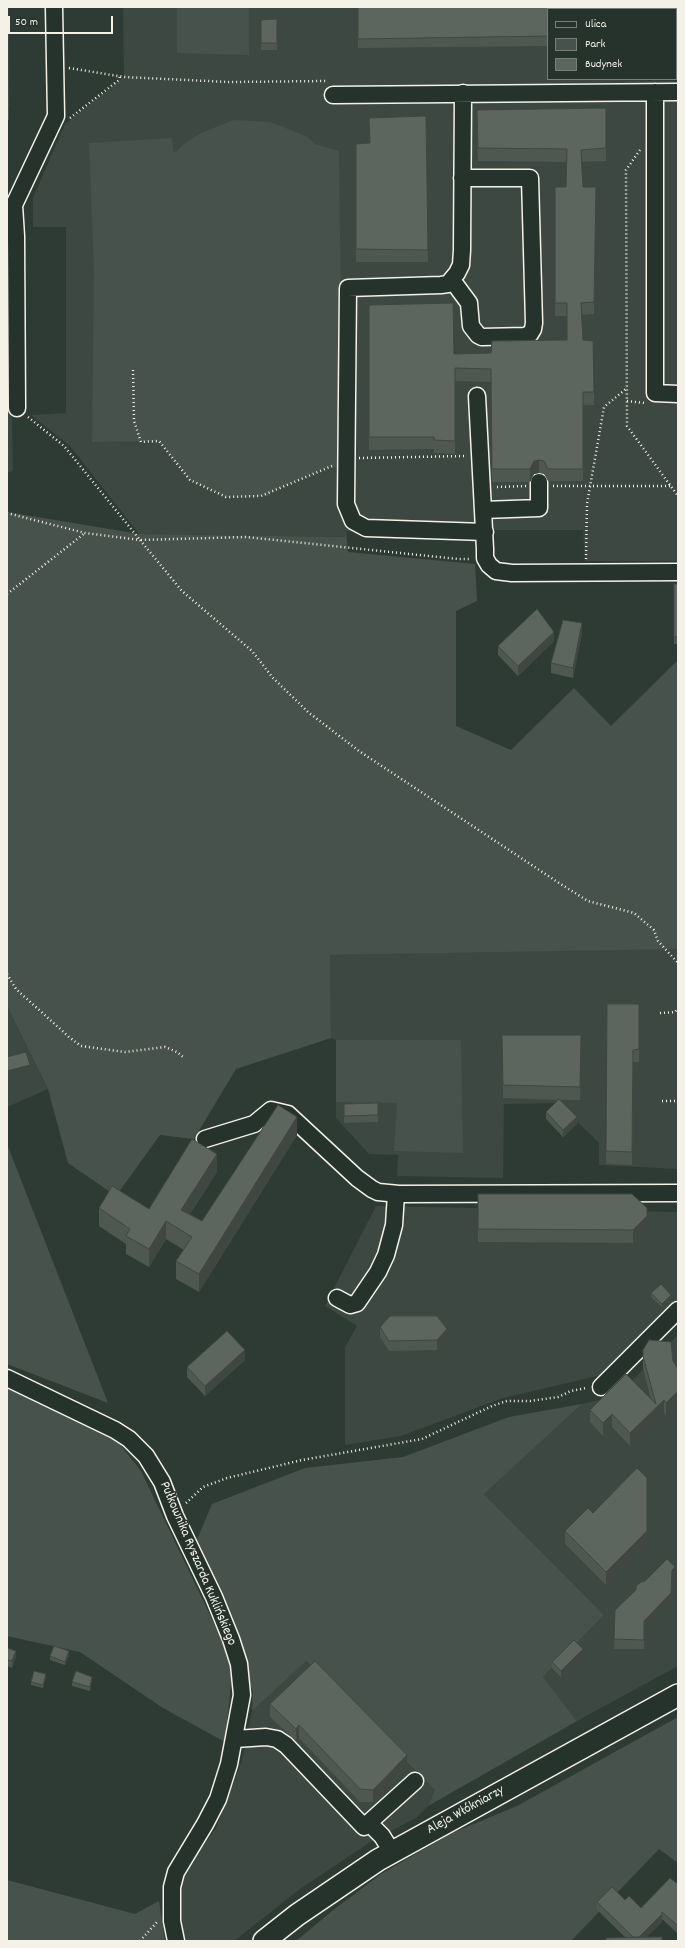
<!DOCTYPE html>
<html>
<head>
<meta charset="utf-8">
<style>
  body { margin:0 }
  #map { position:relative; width:685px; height:1948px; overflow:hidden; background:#2e3b34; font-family:Dekko,sans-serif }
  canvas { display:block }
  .frame { position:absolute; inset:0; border:8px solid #f4f1e8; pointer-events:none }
  .legend { position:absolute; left:547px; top:8px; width:130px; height:72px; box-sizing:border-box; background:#26332d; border:1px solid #787f78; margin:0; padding:5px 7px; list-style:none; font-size:12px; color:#f4f1e8 }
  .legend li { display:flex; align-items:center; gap:8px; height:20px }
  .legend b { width:20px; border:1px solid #787f78 }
  .scale { position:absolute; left:8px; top:16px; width:105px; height:18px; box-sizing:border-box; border:2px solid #f4f1e8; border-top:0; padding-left:5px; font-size:12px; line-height:14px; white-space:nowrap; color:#f4f1e8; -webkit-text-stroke:3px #26332d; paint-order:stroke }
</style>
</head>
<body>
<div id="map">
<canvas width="685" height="1948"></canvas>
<div class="frame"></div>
<ul class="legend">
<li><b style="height:5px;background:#26332d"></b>Ulica</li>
<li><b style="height:11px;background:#48524c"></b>Park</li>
<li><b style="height:11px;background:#5c655e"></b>Budynek</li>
</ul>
<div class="scale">50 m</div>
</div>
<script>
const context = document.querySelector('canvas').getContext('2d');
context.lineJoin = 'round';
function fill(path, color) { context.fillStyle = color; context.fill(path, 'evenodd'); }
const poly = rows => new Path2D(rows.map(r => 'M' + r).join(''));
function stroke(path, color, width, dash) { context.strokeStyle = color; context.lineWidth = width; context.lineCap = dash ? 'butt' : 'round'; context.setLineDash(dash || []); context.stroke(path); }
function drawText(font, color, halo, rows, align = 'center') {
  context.font = font + ' Dekko,sans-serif'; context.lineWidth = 3; context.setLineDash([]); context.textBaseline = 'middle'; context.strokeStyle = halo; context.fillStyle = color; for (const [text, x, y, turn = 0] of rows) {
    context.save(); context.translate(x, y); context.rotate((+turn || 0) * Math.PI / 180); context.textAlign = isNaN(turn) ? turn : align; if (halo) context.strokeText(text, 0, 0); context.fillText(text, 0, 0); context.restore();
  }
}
const built = poly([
  [123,7,603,7,603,9,548,9,548,79,678,81,678,561,585,561,583,530,492,530,492,521,369,536,347,531,345,537,139,534,70,446,31,415,66,413,66,227,33,227,33,198,65,124,124,77],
  [7,196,13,471,7,473],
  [644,949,678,949,678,1169,599,1165,599,1143,558,1103,504,1104,503,1178,397,1176,398,1155,369,1154,336,1118,336,1040,331,1038,330,955],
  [7,1006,48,1089,7,1107],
  [376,1206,678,1212,678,1302,606,1374,503,1398,401,1436,345,1445,345,1347,357,1326,325,1306],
  [678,1335,678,1666,577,1721,543,1677,604,1615,484,1494,582,1404,616,1396],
  [305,1661,435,1790,428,1806,416,1818,372,1841,300,1889,234,1941,183,1941,176,1901,183,1872,216,1828,242,1761,252,1711]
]);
const green = poly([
  [177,7,249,7,249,55,177,53],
  [603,7,678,7,678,78,676,78,676,9,603,9],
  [234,120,270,122,306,136,315,144,339,151,343,467,325,468,271,492,270,496,226,497,190,480,159,441,92,442,94,271,89,143,172,138,173,152,177,151,185,143,203,132],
  [7,512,139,534,345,537,346,531,348,552,475,564,477,601,456,611,456,726,511,750,574,688,611,726,678,660,678,949,330,955,331,1038,236,1069,194,1139,160,1135,116,1196,68,1163,48,1089,7,1006],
  [336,1040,461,1040,463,1153,394,1151,397,1103,336,1102],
  [7,1144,108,1403,7,1364],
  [7,1388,118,1442,141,1471,232,1661,230,1694,225,1742,163,1708,80,1652,7,1636],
  [582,1404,484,1494,604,1615,543,1677,577,1721,428,1806,435,1790,306,1661,252,1711,253,1692,197,1540,212,1504,305,1468,403,1457,509,1417],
  [678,1717,678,1863,659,1849,571,1941,296,1941,332,1911,381,1874,452,1833,517,1806],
  [7,1880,135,1914,159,1901,165,1941,7,1941]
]);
const path = poly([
  [69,68,124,77,229,82,328,81],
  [70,118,119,80,120,76],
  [640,150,626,170,627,426,678,496],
  [133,370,134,421,141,442,159,441,190,480,226,497,261,496,332,466],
  [627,401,645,403],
  [28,417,64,446,140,540,246,537,458,559,471,559],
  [359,458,466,456],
  [553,486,671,486],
  [497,487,526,486],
  [7,513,85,533,140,540,182,591,252,651,273,678,308,712,359,751,559,883,588,901,634,913,654,930,658,941,678,963],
  [586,559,587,504,604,407,627,388],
  [7,594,85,533],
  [7,974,16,989,69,1037,81,1046,125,1052,165,1047,177,1052,183,1057],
  [660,1013,675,1012,678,1008],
  [662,1101,678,1101],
  [186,1503,203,1487,227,1478,302,1460,422,1439,492,1406,507,1401,530,1401,558,1397,571,1391,586,1388],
  [140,1941,157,1922]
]);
const minor = poly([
  [655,92,655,393,678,394],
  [463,93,462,250,461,265,457,273,448,284,441,285,348,288,346,504,353,521,366,528,485,532],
  [333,95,678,92],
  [452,280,469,303,471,326,478,335,482,337,525,336,530,334,533,329,534,323,530,178,462,178],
  [477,396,485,549,485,558,489,565,496,571,512,573,678,572],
  [17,408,16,236,14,205,56,116,54,7],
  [483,510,539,508,539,482],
  [205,1139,254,1124,271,1110,288,1114,357,1178,372,1189,378,1192,399,1194,678,1193],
  [337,1298,350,1305,357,1303,378,1272,386,1255,394,1225,396,1194],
  [7,1378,115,1430,129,1439,146,1456,162,1482,175,1516,214,1597,231,1639,239,1664,242,1695,229,1764,218,1799,205,1824,176,1872,172,1887,172,1921,176,1941],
  [601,1387,678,1310],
  [235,1739,266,1737,277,1739,286,1745,364,1827,415,1781],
  [369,1823,382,1836,392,1852]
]);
const major = poly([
  [264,1941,297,1915,378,1860,678,1695]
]);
const wall = poly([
  [7,7,8,7,9,120,7,120],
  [358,7,548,9,548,46,358,48],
  [277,19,277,50,261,50,261,20],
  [606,108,606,161,581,162,583,187,596,187,594,314,581,315,583,340,594,392,594,405,583,405,583,481,548,481,544,474,539,473,534,474,530,482,492,482,491,382,455,381,455,454,434,453,434,449,369,450,369,305,454,354,491,353,567,340,567,316,555,316,555,187,566,187,566,162,478,161,477,123],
  [426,116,428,262,356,262,356,144,370,143,369,118],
  [674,584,678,584,678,644,674,644],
  [582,633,573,678,551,673,551,663],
  [554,641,518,676,498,655,498,646],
  [607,1004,639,1004,639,1062,633,1062,632,1165,606,1164],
  [502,1035,581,1048,580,1100,559,1100,577,1124,563,1137,546,1119,546,1112,559,1100,503,1098],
  [378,1103,378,1122,344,1123,344,1104],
  [297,1135,199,1292,176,1279,176,1261,184,1250,166,1239,149,1267,126,1254,126,1244,99,1226,99,1208,149,1209,217,1172,190,1214,202,1221],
  [478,1194,647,1229,633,1243,478,1242],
  [651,1293,671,1298,662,1307,651,1297],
  [380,1327,447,1339,437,1350,389,1351,380,1337],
  [671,1342,666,1416,664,1413,630,1446,612,1427,603,1436,590,1422,590,1410,651,1400,643,1368,643,1350],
  [245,1360,205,1396,187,1377,187,1367],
  [593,1513,647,1544,606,1585,565,1544,565,1531],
  [675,1577,672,1580,671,1603,644,1631,644,1649,614,1649,615,1610],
  [7,1648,16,1657,12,1668,7,1666],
  [69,1655,65,1665,50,1660,50,1656],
  [583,1656,561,1677,552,1668,552,1662],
  [46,1677,43,1688,31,1685,31,1682],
  [92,1680,90,1691,72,1686,72,1682],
  [270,1704,407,1767,373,1802,360,1802,299,1738,296,1741,270,1717],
  [678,1884,678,1931,677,1933,662,1919,662,1922,646,1937,625,1937,597,1910,597,1902,625,1900,641,1908]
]);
const shadedWall = poly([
  [539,460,539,473,534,474,530,482,530,469,534,461],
  [582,623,582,633,573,678,573,668],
  [554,632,554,641,518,676,518,666],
  [30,1065,30,1075,7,1081,7,1071],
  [297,1117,297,1135,199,1292,199,1274],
  [577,1117,577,1124,563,1137,563,1130],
  [217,1154,217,1172,181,1228,181,1210],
  [647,1208,647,1229,633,1243,633,1230],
  [166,1221,166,1239,149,1267,149,1249],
  [671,1295,671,1298,662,1307,662,1304],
  [447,1329,447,1339,437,1350,437,1340],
  [245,1350,245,1360,205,1396,205,1386],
  [678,1391,678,1404,666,1416,666,1403],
  [664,1400,664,1413,630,1446,630,1433],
  [612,1414,612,1427,603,1436,603,1423],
  [647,1531,647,1544,606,1585,606,1572],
  [675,1567,675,1577,672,1580,671,1603,644,1631,644,1649,644,1621,672,1570],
  [583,1649,583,1656,561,1677,561,1671],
  [16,1651,16,1657,12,1668,12,1661],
  [69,1651,69,1655,65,1665,65,1662],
  [92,1677,92,1680,90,1691,90,1687],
  [299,1725,299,1738,296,1741,296,1729],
  [407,1755,407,1767,373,1802,373,1790],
  [662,1914,662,1922,643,1941,636,1940],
  [678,1924,678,1931,677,1933,677,1925]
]);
const building = poly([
  [7,7,8,7,9,108,7,108,7,7],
  [358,7,567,7,567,9,548,9,548,36,358,39,358,7],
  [277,19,277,43,261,43,261,20,277,19],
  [606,108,606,148,581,150,583,187,596,187,594,302,581,303,583,340,593,341,594,392,583,392,583,469,548,469,544,461,539,460,534,461,530,469,492,469,491,369,455,368,455,441,434,440,434,437,369,437,369,305,453,303,454,354,491,353,492,341,567,340,567,303,555,303,555,187,566,187,567,149,478,148,477,110,606,108],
  [426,116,428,250,356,249,356,144,370,143,369,118,426,116],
  [674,584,678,584,678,637,674,637,674,584],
  [537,609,554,632,518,666,498,646,537,609],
  [563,620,582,623,573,668,551,663,563,620],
  [607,1004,639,1004,639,1049,633,1050,632,1152,606,1151,607,1004],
  [502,1035,581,1035,580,1087,503,1085,502,1035],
  [26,1052,30,1065,7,1071,7,1057,26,1052],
  [559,1099,577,1117,563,1130,546,1112,559,1099],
  [378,1103,378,1115,344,1116,344,1104,378,1103],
  [278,1105,297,1117,199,1274,176,1261,192,1237,166,1221,149,1249,126,1236,130,1229,99,1208,112,1186,149,1209,192,1139,217,1154,181,1210,202,1221,278,1105],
  [478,1194,632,1194,647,1208,647,1216,633,1230,478,1229,478,1194],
  [661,1284,671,1295,662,1304,651,1293,661,1284],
  [390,1316,437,1316,447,1329,437,1340,389,1341,380,1327,390,1316],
  [227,1331,245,1350,205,1386,187,1367,227,1331],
  [649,1340,671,1342,673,1361,678,1369,678,1391,666,1403,664,1400,630,1433,612,1414,603,1423,590,1410,626,1374,656,1404,643,1356,643,1350,649,1340],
  [637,1468,647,1478,647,1531,606,1572,565,1531,588,1508,593,1513,637,1468],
  [667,1559,675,1567,672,1570,671,1593,644,1621,644,1640,614,1639,615,1610,636,1590,636,1586,641,1582,645,1581,667,1559],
  [574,1640,583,1649,561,1671,552,1662,574,1640],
  [54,1646,69,1651,65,1662,50,1656,54,1646],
  [7,1648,16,1651,12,1661,7,1660,7,1648],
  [315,1661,407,1755,373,1790,360,1789,299,1725,296,1729,270,1704,315,1661],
  [34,1671,46,1674,43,1685,31,1682,34,1671],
  [76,1671,92,1677,90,1687,72,1682,76,1671],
  [670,1878,678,1884,678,1924,677,1925,662,1912,662,1914,639,1937,633,1937,597,1902,612,1887,625,1900,629,1896,641,1908,670,1878],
  [662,1937,662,1941,606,1941,606,1938,662,1937]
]);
const streetNames = [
  ["Pułkownika Ryszarda Kuklińskiego",197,1564,67],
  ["Aleja Włókniarzy",466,1811,-29]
];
fill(built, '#3c4841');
fill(green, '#48524c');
stroke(minor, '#f4f1e8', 19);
stroke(major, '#f4f1e8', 24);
stroke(path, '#f4f1e8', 2.5, [1, 3]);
stroke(minor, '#26332d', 16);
stroke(major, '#26332d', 21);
fill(wall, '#4f5751');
fill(shadedWall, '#404742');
fill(building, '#5c655e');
stroke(building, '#404742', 1);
drawText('14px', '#f4f1e8', '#26332d', streetNames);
</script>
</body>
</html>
